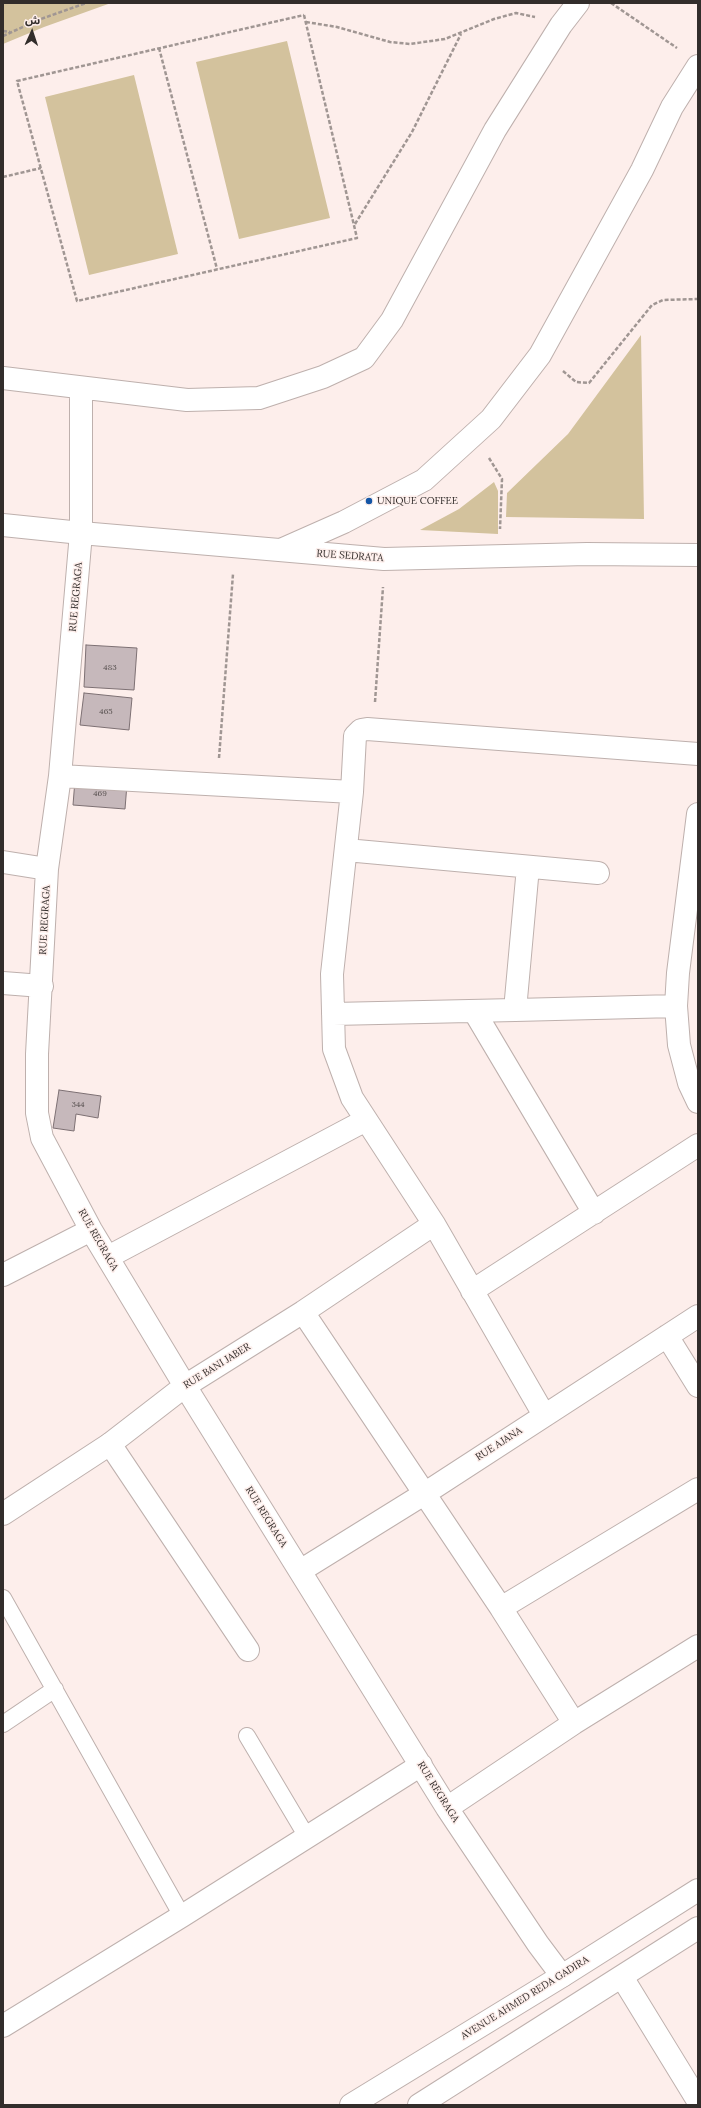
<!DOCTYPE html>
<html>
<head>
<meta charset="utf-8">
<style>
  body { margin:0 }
  #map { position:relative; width:701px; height:2108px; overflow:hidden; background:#fdeeeb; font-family:Lora,"Noto Sans Arabic",serif }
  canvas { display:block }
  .frame { position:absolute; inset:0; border:4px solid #322d2b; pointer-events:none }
  .north { position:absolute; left:12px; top:12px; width:40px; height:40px; -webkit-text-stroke:3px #fdeeeb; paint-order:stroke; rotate:3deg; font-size:11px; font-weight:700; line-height:16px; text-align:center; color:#322d2b }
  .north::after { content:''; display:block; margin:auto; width:14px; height:18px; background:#322d2b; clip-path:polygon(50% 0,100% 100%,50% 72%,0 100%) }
</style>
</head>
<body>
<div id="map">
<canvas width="701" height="2108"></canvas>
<div class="frame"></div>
<div class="north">ش</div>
</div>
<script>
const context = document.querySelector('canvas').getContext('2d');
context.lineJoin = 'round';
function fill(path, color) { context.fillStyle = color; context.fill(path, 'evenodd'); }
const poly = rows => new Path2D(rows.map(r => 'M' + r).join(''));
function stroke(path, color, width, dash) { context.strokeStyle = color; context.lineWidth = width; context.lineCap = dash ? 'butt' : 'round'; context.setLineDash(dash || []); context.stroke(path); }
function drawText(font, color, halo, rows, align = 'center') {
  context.font = font + ' Lora,serif'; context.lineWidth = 3; context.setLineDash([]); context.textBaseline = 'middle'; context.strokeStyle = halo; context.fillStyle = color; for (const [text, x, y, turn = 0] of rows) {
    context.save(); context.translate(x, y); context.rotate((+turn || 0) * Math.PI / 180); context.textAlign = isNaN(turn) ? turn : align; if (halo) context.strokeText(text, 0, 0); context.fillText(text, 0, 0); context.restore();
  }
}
const green = poly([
  [3,3,111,3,44,27,3,44],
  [287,41,330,218,239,239,196,62],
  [134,75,178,254,89,275,45,97],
  [641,335,644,519,506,517,507,493,568,434],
  [494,482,498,491,498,534,420,530,459,509]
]);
const building = poly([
  [86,645,137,648,134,690,84,687,86,645],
  [84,693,132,698,129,730,80,725,84,693],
  [75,780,127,784,125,809,73,805,75,780],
  [59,1090,101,1096,98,1118,76,1114,74,1131,53,1128,59,1090]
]);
const path = poly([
  [611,3,677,48],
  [304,15,357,238,77,301,17,81,304,15],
  [306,22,337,27,390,42,410,44,445,39,494,19,516,13,535,17],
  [3,31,10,32],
  [3,36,38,20,86,3],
  [159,48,217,269],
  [3,177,41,168],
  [355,224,412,132,461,34],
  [563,371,576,382,589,383,652,305,663,300,698,299],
  [489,458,502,479,500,529],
  [375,702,383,587],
  [219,758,233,574]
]);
const service = poly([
  [3,1598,182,1916],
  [3,1724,55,1689],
  [247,1736,307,1837]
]);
const pedestrian = poly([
  [110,1444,248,1650]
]);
const minor = poly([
  [3,378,187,400,259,398,323,377,364,358,392,320,495,130,561,25,578,3],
  [81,388,81,533,60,776,47,869,37,1054,37,1113,42,1138,91,1230,185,1386,447,1808,538,1944,562,1976],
  [60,776,352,792],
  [698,814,678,973,676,1006,679,1045,689,1083,698,1102],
  [346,850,598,873],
  [3,862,47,869],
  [3,983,42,986],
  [515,1010,676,1006],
  [474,1011,594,1213],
  [333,1014,515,1010,528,867],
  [108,1257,366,1120],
  [3,1275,91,1230],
  [472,1291,698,1145],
  [303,1312,501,1608,574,1723],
  [667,1336,698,1386],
  [544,1415,434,1224,352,1098,334,1049,332,974,352,792,355,736,361,730,367,729,698,754],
  [3,1514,110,1444,185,1386,303,1312,434,1224],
  [300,1571,424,1494,698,1316],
  [501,1608,698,1489],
  [447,1808,574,1723,698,1646],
  [622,1977,698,2101],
  [3,2026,182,1916,421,1765]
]);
const tertiary = poly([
  [3,525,81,533,384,559,587,554,698,555],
  [283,549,344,522,424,480,491,419,540,355,642,170,672,107,698,66]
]);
const secondary = poly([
  [351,2105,562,1976,698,1890],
  [419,2105,698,1928]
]);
const markers = [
  [369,501,4,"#1456a6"]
];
const numberNames = [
  ["483",110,668],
  ["465",106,712],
  ["469",100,794],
  ["344",78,1105]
];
const poiNames = [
  ["UNIQUE COFFEE",377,501]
];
const streetNames = [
  ["RUE SEDRATA",350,556,4],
  ["RUE REGRAGA",76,597,-85],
  ["RUE REGRAGA",45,920,-87],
  ["RUE REGRAGA",98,1240,60],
  ["RUE BANI JABER",217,1366,-32],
  ["RUE AJANA",499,1444,-33],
  ["RUE REGRAGA",266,1517,58],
  ["RUE REGRAGA",438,1792,58],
  ["AVENUE AHMED REDA GADIRA",525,1998,-32]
];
fill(green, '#d3c29d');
fill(building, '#c6b8bb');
stroke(building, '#7d7073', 1);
stroke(service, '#beb0ad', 18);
stroke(pedestrian, '#beb0ad', 24);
stroke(minor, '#beb0ad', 24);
stroke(tertiary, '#beb0ad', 24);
stroke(secondary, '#beb0ad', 24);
stroke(path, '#a09693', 2.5, [4, 2]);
stroke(service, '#fff', 16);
stroke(pedestrian, '#fff', 22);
stroke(minor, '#fff', 22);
stroke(tertiary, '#fff', 22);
stroke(secondary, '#fff', 22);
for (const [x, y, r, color] of markers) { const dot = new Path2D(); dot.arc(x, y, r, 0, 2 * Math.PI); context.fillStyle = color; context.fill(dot); stroke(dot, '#fdeeeb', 1.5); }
drawText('8px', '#57504f', null, numberNames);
drawText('10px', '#322d2b', '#fdeeeb', poiNames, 'left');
drawText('10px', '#322d2b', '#fdeeeb', streetNames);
</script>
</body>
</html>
